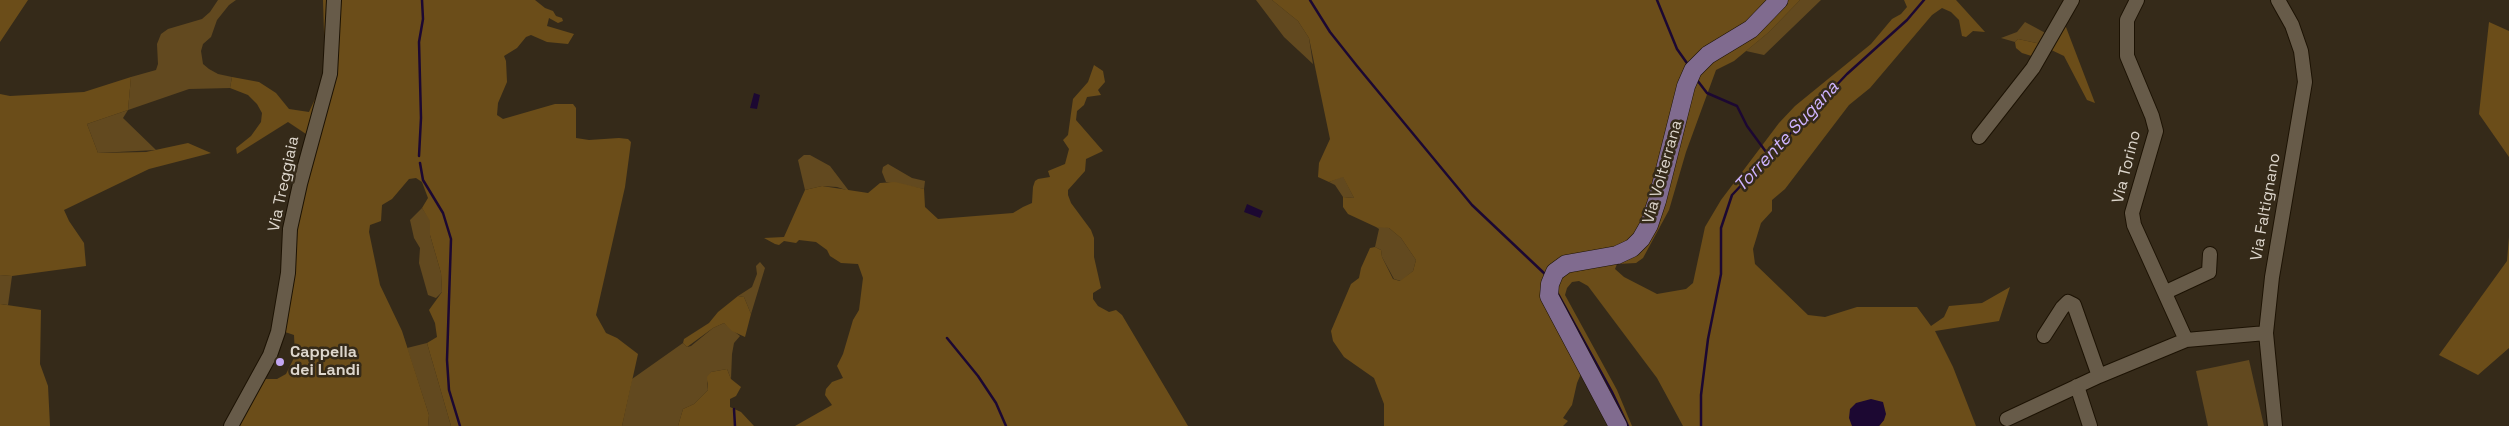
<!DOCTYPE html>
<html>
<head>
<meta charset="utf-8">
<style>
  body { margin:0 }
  canvas { display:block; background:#352a19 }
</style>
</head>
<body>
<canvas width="2509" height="426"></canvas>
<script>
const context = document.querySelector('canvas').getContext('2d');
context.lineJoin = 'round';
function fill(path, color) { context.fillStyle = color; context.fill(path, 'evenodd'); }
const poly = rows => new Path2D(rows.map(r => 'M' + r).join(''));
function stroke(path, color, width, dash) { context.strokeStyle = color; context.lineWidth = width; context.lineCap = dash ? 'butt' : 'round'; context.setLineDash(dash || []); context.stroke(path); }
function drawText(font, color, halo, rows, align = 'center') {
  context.font = font + ' "Space Grotesk",sans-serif'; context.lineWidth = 5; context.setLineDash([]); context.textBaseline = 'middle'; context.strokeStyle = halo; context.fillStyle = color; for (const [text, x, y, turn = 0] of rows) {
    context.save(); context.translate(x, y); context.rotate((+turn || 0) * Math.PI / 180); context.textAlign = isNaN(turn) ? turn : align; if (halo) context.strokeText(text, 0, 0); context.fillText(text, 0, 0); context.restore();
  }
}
const green = poly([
  [218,0,247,0,236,0,229,5,217,20,211,37,203,44,201,51,203,64,209,69,218,74,232,77,230,88,189,89,128,110,123,118,156,150,98,153,87,124,128,110,131,77,156,70,158,64,157,44,161,34,168,29,202,19,210,12],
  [1256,0,1272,0,1298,21,1309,38,1313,64,1284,37],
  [1800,0,1821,0,1764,55,1746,51,1769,32],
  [2025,22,2051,36,2041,44,2018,39,2015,42,2001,38,2017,32],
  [804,155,810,155,830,166,849,191,837,187,822,186,805,190,798,160],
  [888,164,912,178,925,181,924,189,886,182,882,172,883,167],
  [1343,176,1354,198,1343,197,1335,185,1329,182],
  [422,208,431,221,430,235,441,273,442,292,436,298,428,295,419,263,420,248,414,238,410,220],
  [1382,226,1389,228,1401,238,1416,260,1413,271,1401,281,1394,279,1382,257,1381,250,1375,247,1379,229,1376,227],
  [760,262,765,268,751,314,744,297,738,296,752,287,757,274,756,266],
  [0,275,12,276,8,305,0,304],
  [724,323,740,336,734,343,732,354,731,379,727,369,711,372,707,383,708,390,694,404,683,409,678,426,622,426,632,379,683,343,687,347,691,346,713,328],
  [427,343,451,426,428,426,429,415,407,348],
  [2249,360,2264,426,2208,426,2196,371]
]);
const forest = poly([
  [0,0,28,0,0,42],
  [323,0,535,0,545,8,553,11,556,16,562,18,563,21,558,23,549,18,547,26,574,34,568,44,547,42,531,35,526,37,517,48,504,56,506,61,507,82,498,103,497,115,503,119,555,104,573,104,576,108,576,138,589,140,619,138,628,139,631,142,625,187,596,315,606,333,617,338,638,354,622,426,451,426,427,343,437,337,435,323,429,310,442,292,441,273,430,235,430,221,422,208,428,198,422,182,416,178,409,179,392,199,382,205,381,221,370,225,369,232,380,285,402,331,429,415,428,426,231,426,257,379,277,379,286,374,295,356,294,335,279,330,312,138,288,122,237,154,236,148,251,136,261,122,262,113,257,104,248,95,230,88,232,77,259,82,276,93,289,109,309,112,322,84,325,65],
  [1272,0,1800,0,1769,32,1734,61,1716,70,1686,152,1669,210,1643,258,1636,263,1617,264,1615,269,1624,277,1657,294,1686,289,1693,283,1705,227,1721,200,1779,123,1795,106,1871,44,1892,19,1901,14,1907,7,1904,0,1956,0,1985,32,1973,31,1966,37,1962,36,1959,20,1951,12,1942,8,1932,15,1870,88,1849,105,1785,189,1772,200,1772,211,1761,223,1753,249,1755,264,1808,315,1825,317,1857,307,1917,307,1931,326,1944,317,1949,306,1982,303,2010,287,1999,321,1935,331,1953,367,1976,426,1879,426,1884,420,1852,426,1683,426,1657,378,1588,286,1579,281,1572,282,1567,288,1565,295,1617,390,1632,426,1609,426,1583,369,1577,383,1572,405,1563,418,1568,421,1563,426,1384,426,1384,404,1374,378,1344,357,1333,341,1331,331,1351,284,1359,278,1361,268,1370,248,1375,247,1381,250,1382,257,1393,279,1400,281,1413,271,1416,260,1401,238,1389,228,1376,227,1348,214,1343,207,1343,197,1354,198,1343,177,1329,182,1318,177,1319,163,1330,139,1309,38,1298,21],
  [2064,22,2095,103,2087,100,2064,56,2045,47,2038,58,2022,53,2016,48,2015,42,2018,39,2041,44],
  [2489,22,2509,31,2509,157,2479,114],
  [1094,65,1103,71,1105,82,1098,90,1101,95,1087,97,1084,105,1077,111,1076,120,1103,151,1086,159,1085,171,1068,190,1068,195,1071,203,1091,230,1094,238,1094,257,1101,288,1093,293,1093,299,1098,306,1109,312,1116,310,1122,315,1188,426,795,426,832,405,825,395,826,389,832,382,843,378,837,366,843,354,853,320,859,310,863,278,858,264,841,263,830,256,827,250,816,242,799,240,796,243,784,241,779,245,775,244,764,238,784,237,805,190,822,186,868,193,880,183,895,182,924,189,925,207,938,219,1013,213,1023,207,1032,203,1033,187,1035,181,1038,179,1050,177,1048,171,1065,164,1069,149,1063,140,1068,135,1073,99,1088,82],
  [131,77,128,110,87,124,98,153,146,152,188,143,211,153,149,169,64,210,69,221,84,243,86,266,12,276,0,275,0,94,10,96,84,92],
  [2509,237,2509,348,2478,375,2439,355,2507,261],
  [738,296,744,297,751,314,745,337,732,331,724,323,713,328,687,347,683,343,684,339,709,323,718,312],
  [0,304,41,310,40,364,48,386,50,426,0,426],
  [727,369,731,379,741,387,736,396,730,399,730,407,741,412,754,426,678,426,683,409,694,404,708,390,707,377,711,372]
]);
const water = poly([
  [754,93,760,95,757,109,750,108],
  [1247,204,1263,211,1260,218,1244,212],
  [1871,399,1883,402,1886,414,1884,420,1879,426,1852,426,1849,418,1850,409,1856,403]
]);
const stream = poly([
  [1310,0,1330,32,1357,66,1472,205,1546,275],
  [1657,0,1677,49,1689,66],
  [1697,80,1707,93,1737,106,1747,126,1769,156],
  [419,156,421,118,419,42,423,19,422,0],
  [420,163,423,180,443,213,451,239,447,360,449,390,460,426],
  [1557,292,1612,392,1628,426],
  [947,338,978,376,996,403,1006,426],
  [734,409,735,426],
  [1701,426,1701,395,1708,339,1721,274,1721,228,1732,195,1847,74,1907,20,1924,0]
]);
const minor = poly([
  [2137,0,2127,20,2127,56,2152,116,2156,131,2132,213,2134,225,2186,340],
  [1979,137,2033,68,2072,0],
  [2166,292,2209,272,2210,254],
  [2044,336,2062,308,2068,302,2074,305,2099,376],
  [2077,386,2090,426],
  [2007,419,2099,376,2186,340,2266,333],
  [231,426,270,355,278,332,288,273,290,229,300,184,330,74,334,0],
  [2275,426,2266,333,2272,277,2305,82,2301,51,2292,25,2278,0]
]);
const major = poly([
  [1618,426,1549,296,1550,284,1555,272,1566,264,1617,255,1632,248,1641,239,1649,225,1657,201,1686,86,1693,70,1708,55,1751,29,1779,0]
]);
const markers = [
  [280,362,5,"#c3a7f2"]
];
const streetNames = [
  ["Via Torino",2127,167,-76],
  ["Via Volterrana",1663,172,-74],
  ["Via Treggiaia",284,184,-78],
  ["Via Faltignano",2266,207,-80]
];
const poiNames = [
  ["Cappella",290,353],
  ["dei Landi",290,371]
];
const waterNames = [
  ["Torrente Sugana",1787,137,-47]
];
fill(green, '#62491f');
fill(forest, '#6b4d19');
fill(water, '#1c0832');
stroke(stream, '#1c0832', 2.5);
stroke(minor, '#1c1203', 16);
stroke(major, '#1c1203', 19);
stroke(minor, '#675b49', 14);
stroke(major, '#806b8f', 18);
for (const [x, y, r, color] of markers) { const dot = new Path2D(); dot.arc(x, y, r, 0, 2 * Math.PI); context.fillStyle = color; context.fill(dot); stroke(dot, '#352a19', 2); }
drawText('16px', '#ddd6cc', '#352a19', streetNames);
drawText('bold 16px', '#ddd6cc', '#352a19', poiNames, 'left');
drawText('italic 18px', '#ceb3fe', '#352a19', waterNames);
</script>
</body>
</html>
